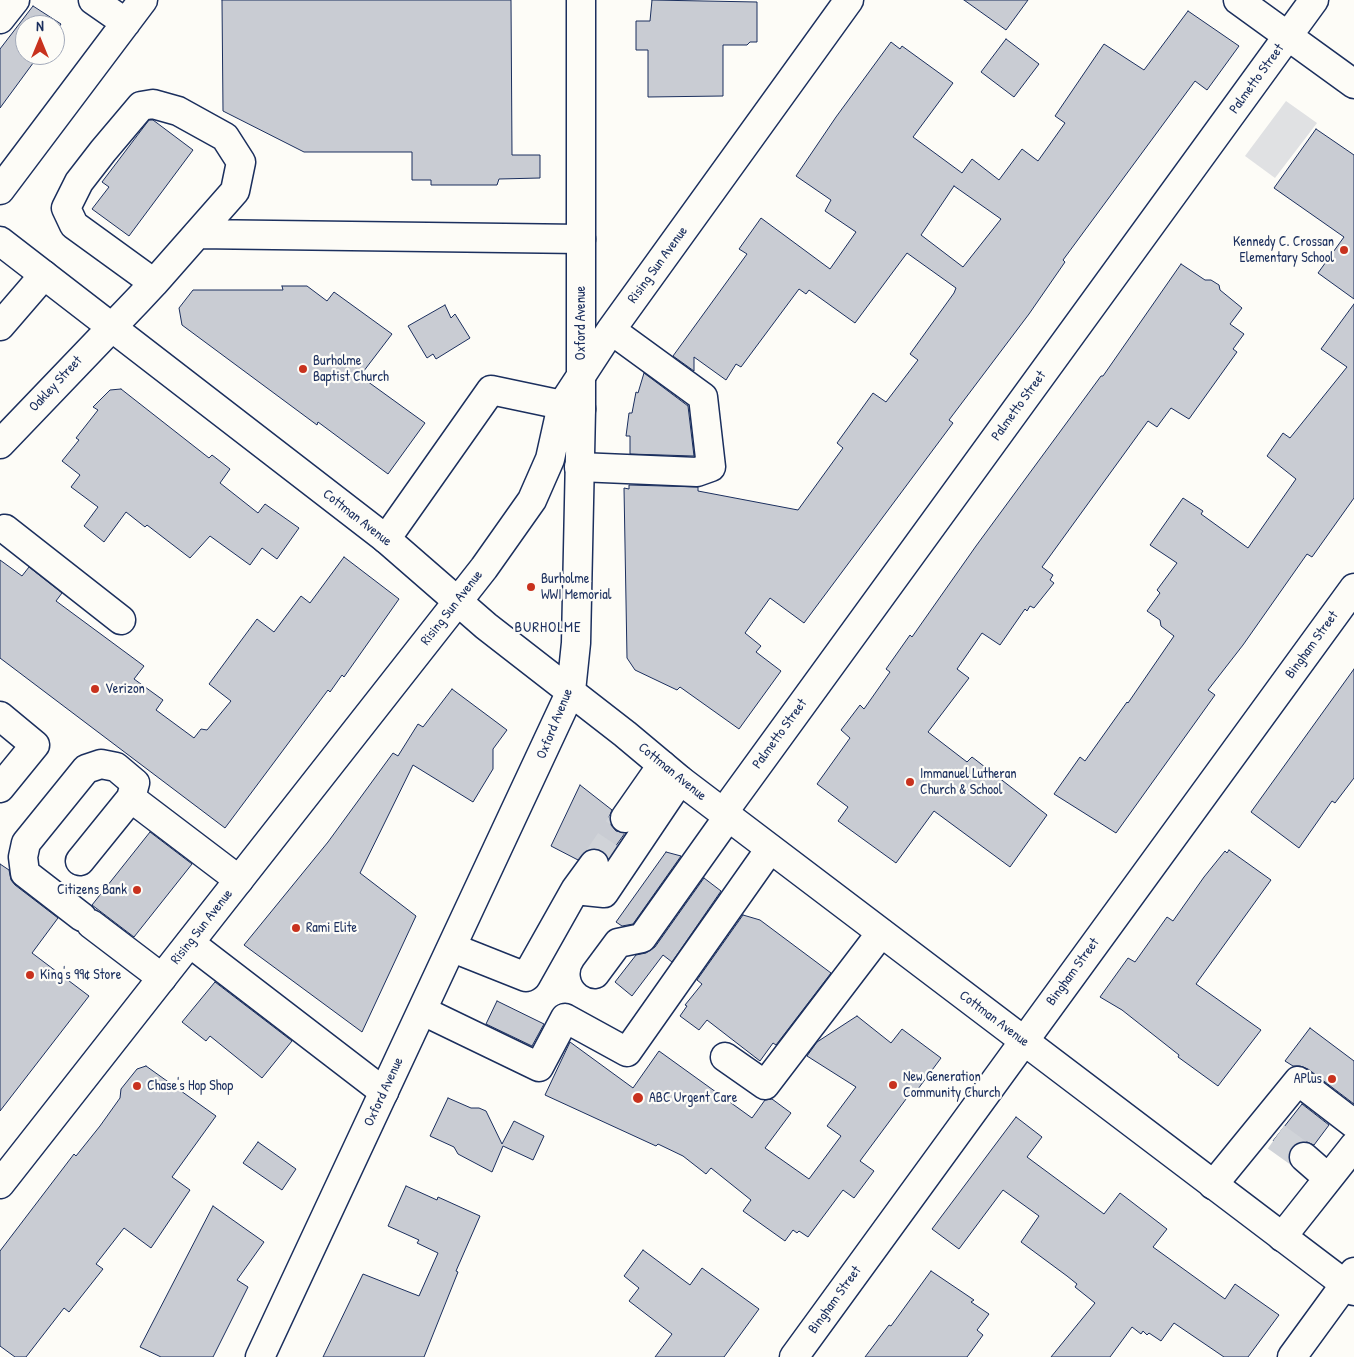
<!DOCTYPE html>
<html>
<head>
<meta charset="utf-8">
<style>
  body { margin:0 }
  #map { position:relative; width:1354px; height:1357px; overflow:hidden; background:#fdfcf7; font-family:"Patrick Hand",sans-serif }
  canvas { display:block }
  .north { position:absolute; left:15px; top:15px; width:50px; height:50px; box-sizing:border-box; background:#fdfcf7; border:1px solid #a3aaba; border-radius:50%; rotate:0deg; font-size:14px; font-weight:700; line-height:20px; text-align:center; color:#1b2f5e }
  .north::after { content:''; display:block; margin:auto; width:18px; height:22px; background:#c8321e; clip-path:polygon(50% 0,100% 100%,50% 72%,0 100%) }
</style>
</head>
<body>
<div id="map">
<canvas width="1354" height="1357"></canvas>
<div class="north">N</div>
</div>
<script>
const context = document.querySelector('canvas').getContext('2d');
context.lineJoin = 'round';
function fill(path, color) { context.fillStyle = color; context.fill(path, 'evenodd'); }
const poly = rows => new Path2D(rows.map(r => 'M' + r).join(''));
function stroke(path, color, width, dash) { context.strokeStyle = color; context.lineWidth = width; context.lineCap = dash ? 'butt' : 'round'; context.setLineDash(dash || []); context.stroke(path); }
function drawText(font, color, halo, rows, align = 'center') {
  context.font = font + ' "Patrick Hand",sans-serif'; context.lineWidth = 4.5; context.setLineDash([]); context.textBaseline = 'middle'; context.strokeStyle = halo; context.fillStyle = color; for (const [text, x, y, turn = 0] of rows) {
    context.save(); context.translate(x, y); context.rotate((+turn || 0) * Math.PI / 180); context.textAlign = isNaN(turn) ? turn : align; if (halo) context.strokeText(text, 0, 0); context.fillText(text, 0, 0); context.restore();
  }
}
const green = poly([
  [1286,101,1317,123,1275,178,1245,156]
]);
const building = poly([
  [222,0,511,0,512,155,540,155,540,178,499,179,497,185,431,185,431,180,412,180,412,152,304,152,223,111,222,0],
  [652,0,757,2,757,42,750,42,747,45,723,45,723,96,648,97,648,50,636,50,636,21,650,21,652,0],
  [964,0,1028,0,1006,30,964,0],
  [33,6,61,24,55,33,55,25,25,25,25,55,39,55,0,108,0,49,33,6],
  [1188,11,1239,46,1207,90,1195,81,1063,260,1065,262,1029,314,949,420,953,423,804,623,770,598,745,633,761,646,756,652,781,671,739,729,680,687,677,690,635,670,627,658,624,488,629,489,629,485,698,487,698,491,798,510,843,448,837,443,873,393,886,402,918,360,910,354,954,293,956,288,907,253,855,323,809,290,806,294,799,289,741,367,736,364,726,380,694,357,694,371,673,356,747,254,739,249,761,218,830,269,856,232,825,211,831,200,796,176,836,117,891,42,900,49,902,46,953,83,913,137,962,173,972,159,999,180,1022,149,1038,161,1065,123,1055,116,1104,44,1144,70,1188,11],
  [954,186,1001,219,963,267,921,235,954,186],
  [1006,39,1039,64,1014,97,981,72,1006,39],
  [149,120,153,120,193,150,129,236,92,209,109,187,102,182,149,120],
  [1316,129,1354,155,1354,299,1318,273,1344,237,1274,188,1316,129],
  [1181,264,1205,280,1211,280,1219,285,1220,290,1242,308,1230,324,1244,334,1233,349,1237,352,1189,419,1171,408,1157,427,1148,421,1042,567,1053,575,1050,580,1054,583,1034,608,1030,606,1027,611,1025,609,1000,645,982,633,957,669,969,678,928,732,967,762,972,757,1047,815,1010,867,934,811,896,863,838,821,848,807,817,784,850,738,841,730,860,705,864,709,890,672,886,669,910,635,912,637,976,546,1101,376,1103,376,1181,264],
  [282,286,307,286,327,301,334,292,392,334,360,376,425,423,388,474,318,422,317,425,182,325,179,308,193,290,283,290,282,286],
  [1354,304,1354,498,1312,557,1307,554,1243,645,1208,690,1215,695,1116,833,1054,794,1080,757,1085,761,1127,702,1128,703,1174,636,1161,626,1160,620,1147,611,1160,593,1157,590,1177,563,1150,545,1183,498,1203,511,1201,514,1248,548,1296,479,1267,456,1283,433,1290,438,1347,367,1321,349,1354,304],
  [445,305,451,318,455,314,470,338,436,359,433,354,427,358,408,326,445,305],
  [644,373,688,406,694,456,630,454,630,436,626,436,629,413,632,413,636,392,638,393,644,373],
  [121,389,209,458,212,455,230,469,220,483,258,513,265,504,299,528,277,559,262,548,250,565,210,536,190,558,147,525,145,527,126,512,104,542,84,526,98,507,71,487,80,475,62,461,79,440,76,438,98,410,93,407,110,390,121,389],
  [344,557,399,599,344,677,342,675,330,692,328,690,225,828,0,658,0,560,22,576,29,567,62,593,56,601,144,666,134,679,163,700,156,710,194,738,201,729,207,730,231,701,209,684,257,619,274,632,301,596,310,603,344,557],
  [1354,669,1354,778,1335,803,1332,801,1299,848,1251,812,1354,669],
  [452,689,507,730,493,749,493,769,473,802,413,765,360,873,416,916,362,1032,244,945,328,842,393,753,398,756,418,724,423,727,452,689],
  [580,785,612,810,609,817,611,825,616,831,625,833,608,857,603,851,595,848,587,850,578,860,551,846,580,785],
  [150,832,192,864,134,937,92,905,150,832],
  [1229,850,1271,880,1196,984,1261,1030,1218,1086,1178,1057,1179,1055,1122,1010,1100,997,1128,958,1135,962,1167,917,1173,921,1204,877,1225,851,1227,853,1229,850],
  [666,852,681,856,633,924,622,926,616,922,666,852],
  [0,864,9,870,11,880,15,885,58,918,32,953,89,996,0,1111,0,864],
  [704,878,721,891,672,962,663,955,632,996,615,982,636,955,646,953,655,947,704,878],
  [743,915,760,920,831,973,776,1045,773,1043,760,1061,707,1020,699,1030,680,1016,687,1006,685,1005,702,984,697,980,743,915],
  [215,982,292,1041,262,1078,210,1036,206,1041,182,1022,215,982],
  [497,1001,544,1024,532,1046,486,1024,497,1001],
  [857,1016,891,1043,902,1029,941,1058,915,1093,912,1091,860,1161,874,1171,854,1198,843,1190,808,1237,799,1231,797,1233,793,1230,785,1241,743,1211,751,1200,711,1168,706,1174,683,1156,658,1144,656,1146,545,1095,570,1042,633,1088,659,1051,752,1118,765,1100,772,1099,791,1113,765,1148,809,1179,841,1136,827,1126,856,1087,807,1056,817,1042,857,1016],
  [1310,1028,1354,1061,1354,1104,1308,1069,1300,1066,1293,1066,1285,1061,1310,1028],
  [146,1066,216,1116,172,1177,190,1190,151,1248,124,1228,96,1264,103,1269,69,1312,64,1308,26,1357,15,1357,0,1346,0,1251,74,1154,76,1156,100,1126,120,1098,121,1089,137,1069,146,1066],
  [448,1098,471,1108,479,1108,486,1111,502,1144,514,1121,544,1136,533,1160,503,1146,492,1172,458,1154,454,1147,430,1136,448,1098],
  [1302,1104,1329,1125,1314,1145,1307,1142,1299,1142,1292,1147,1289,1154,1273,1141,1302,1104],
  [1016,1117,1042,1137,1027,1157,1104,1214,1120,1193,1167,1229,1153,1247,1225,1299,1235,1284,1279,1315,1248,1357,1224,1357,1174,1323,1161,1341,1149,1333,1147,1335,1143,1331,1141,1334,1132,1327,1110,1357,1051,1357,1095,1303,1075,1287,1077,1284,1067,1276,1021,1242,1039,1216,1003,1190,959,1249,932,1229,1016,1117],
  [258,1142,296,1169,282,1190,243,1163,258,1142],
  [406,1186,437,1200,438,1197,480,1216,456,1271,458,1272,424,1357,323,1357,363,1274,419,1296,438,1253,417,1243,419,1240,388,1226,406,1186],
  [213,1206,264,1242,237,1280,248,1287,213,1357,161,1357,140,1347,213,1206],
  [643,1250,690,1285,702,1268,759,1309,724,1357,655,1357,672,1334,629,1301,639,1288,624,1276,643,1250],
  [931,1271,974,1300,971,1302,989,1314,977,1330,983,1335,967,1357,865,1357,889,1325,891,1326,931,1271]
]);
const minorTunnel = poly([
  [594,864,625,818],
  [1276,1137,1304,1157]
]);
const minor = poly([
  [93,0,126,23],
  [1238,0,1354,84],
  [0,19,15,0],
  [0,190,143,0],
  [197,234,581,239],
  [0,326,44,275],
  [581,376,611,330,849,0],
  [0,444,138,300,154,283,235,191,241,162,225,137,178,111,153,104,141,106,103,151,79,182,66,208,74,225,154,283],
  [579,467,697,472,711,467,703,397,611,330],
  [5,529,121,620],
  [386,539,491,390,581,409],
  [0,716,35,745,0,788],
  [131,798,239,880],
  [723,813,1314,0],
  [625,818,662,765],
  [80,861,131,798,135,783,116,767,101,764,86,769,26,843,23,857,25,873,82,917],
  [575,890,594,864],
  [91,924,162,978],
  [190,943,384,1092],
  [453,948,526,977,575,890,604,893,680,780],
  [595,974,618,943,642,938,728,817],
  [423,1011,539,1067,565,1018,627,1052,770,849],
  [725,1057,765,1085,881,933],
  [1304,1157,1328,1178],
  [1213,1185,1298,1081,1354,1124],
  [1282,1237,1354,1146],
  [794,1357,1354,588],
  [1292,1357,1354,1272]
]);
const major = poly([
  [0,241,386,539,486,626,625,734,680,780,1354,1291],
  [0,1184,484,568,532,500,550,459,562,405,581,376],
  [260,1357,571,691,576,643,581,409,581,0]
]);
const markers = [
  [1344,250,5,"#c8321e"],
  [303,369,5,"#c8321e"],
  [531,587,5,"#c8321e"],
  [95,689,5,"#c8321e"],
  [910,782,5,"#c8321e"],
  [137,890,5,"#c8321e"],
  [296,928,5,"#c8321e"],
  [30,975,5,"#c8321e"],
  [1332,1079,5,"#c8321e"],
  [893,1085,5,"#c8321e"],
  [137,1086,5,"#c8321e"],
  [638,1098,6,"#c8321e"]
];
const streetNames = [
  ["Palmetto Street",1257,79,-54],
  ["Rising Sun Avenue",658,265,-54],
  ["Oxford Avenue",581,323,-90],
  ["Oakley Street",56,384,-47],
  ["Palmetto Street",1019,406,-54],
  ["Cottman Avenue",357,518,38],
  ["Rising Sun Avenue",452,608,-52],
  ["Bingham Street",1312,645,-54],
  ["Oxford Avenue",555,724,-68],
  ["Palmetto Street",780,734,-54],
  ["Cottman Avenue",672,772,39],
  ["Rising Sun Avenue",202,927,-52],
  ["Bingham Street",1073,972,-54],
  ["Cottman Avenue",994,1019,37],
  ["Oxford Avenue",384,1092,-65],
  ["Bingham Street",835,1300,-54]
];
const poiNames = [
  ["Kennedy C. Crossan",1334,242,"right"],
  ["Elementary School",1334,258,"right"],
  ["Burholme",313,361],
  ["Baptist Church",313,377],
  ["Burholme",541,579],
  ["WWI Memorial",541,595],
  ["Verizon",105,689],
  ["Immanuel Lutheran",920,774],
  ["Church & School",920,790],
  ["Citizens Bank",127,890,"right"],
  ["Rami Elite",306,928],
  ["King's 99¢ Store",40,975],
  ["New Generation",903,1077],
  ["Community Church",903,1093],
  ["APlus",1322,1079,"right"],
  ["Chase's Hop Shop",147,1086],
  ["ABC Urgent Care",649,1098]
];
const neighbourhoodNames = [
  ["BURHOLME",548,628]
];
fill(green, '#e0e1e3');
fill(building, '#c9ccd3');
stroke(building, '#1b2f5e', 1);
stroke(minorTunnel, '#d0d3d8', 28, [28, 14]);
stroke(minor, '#1b2f5e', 31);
stroke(major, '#1b2f5e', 31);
stroke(minor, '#fdfcf7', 28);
stroke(major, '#fdfcf7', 28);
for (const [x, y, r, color] of markers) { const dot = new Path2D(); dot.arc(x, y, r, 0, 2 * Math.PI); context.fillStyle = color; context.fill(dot); stroke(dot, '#fdfcf7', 2); }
drawText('14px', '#1b2f5e', '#fdfcf7', streetNames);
drawText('14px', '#1b2f5e', '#fdfcf7', poiNames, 'left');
context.letterSpacing = '1px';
drawText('15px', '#1b2f5e', '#fdfcf7', neighbourhoodNames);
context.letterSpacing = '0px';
</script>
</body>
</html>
